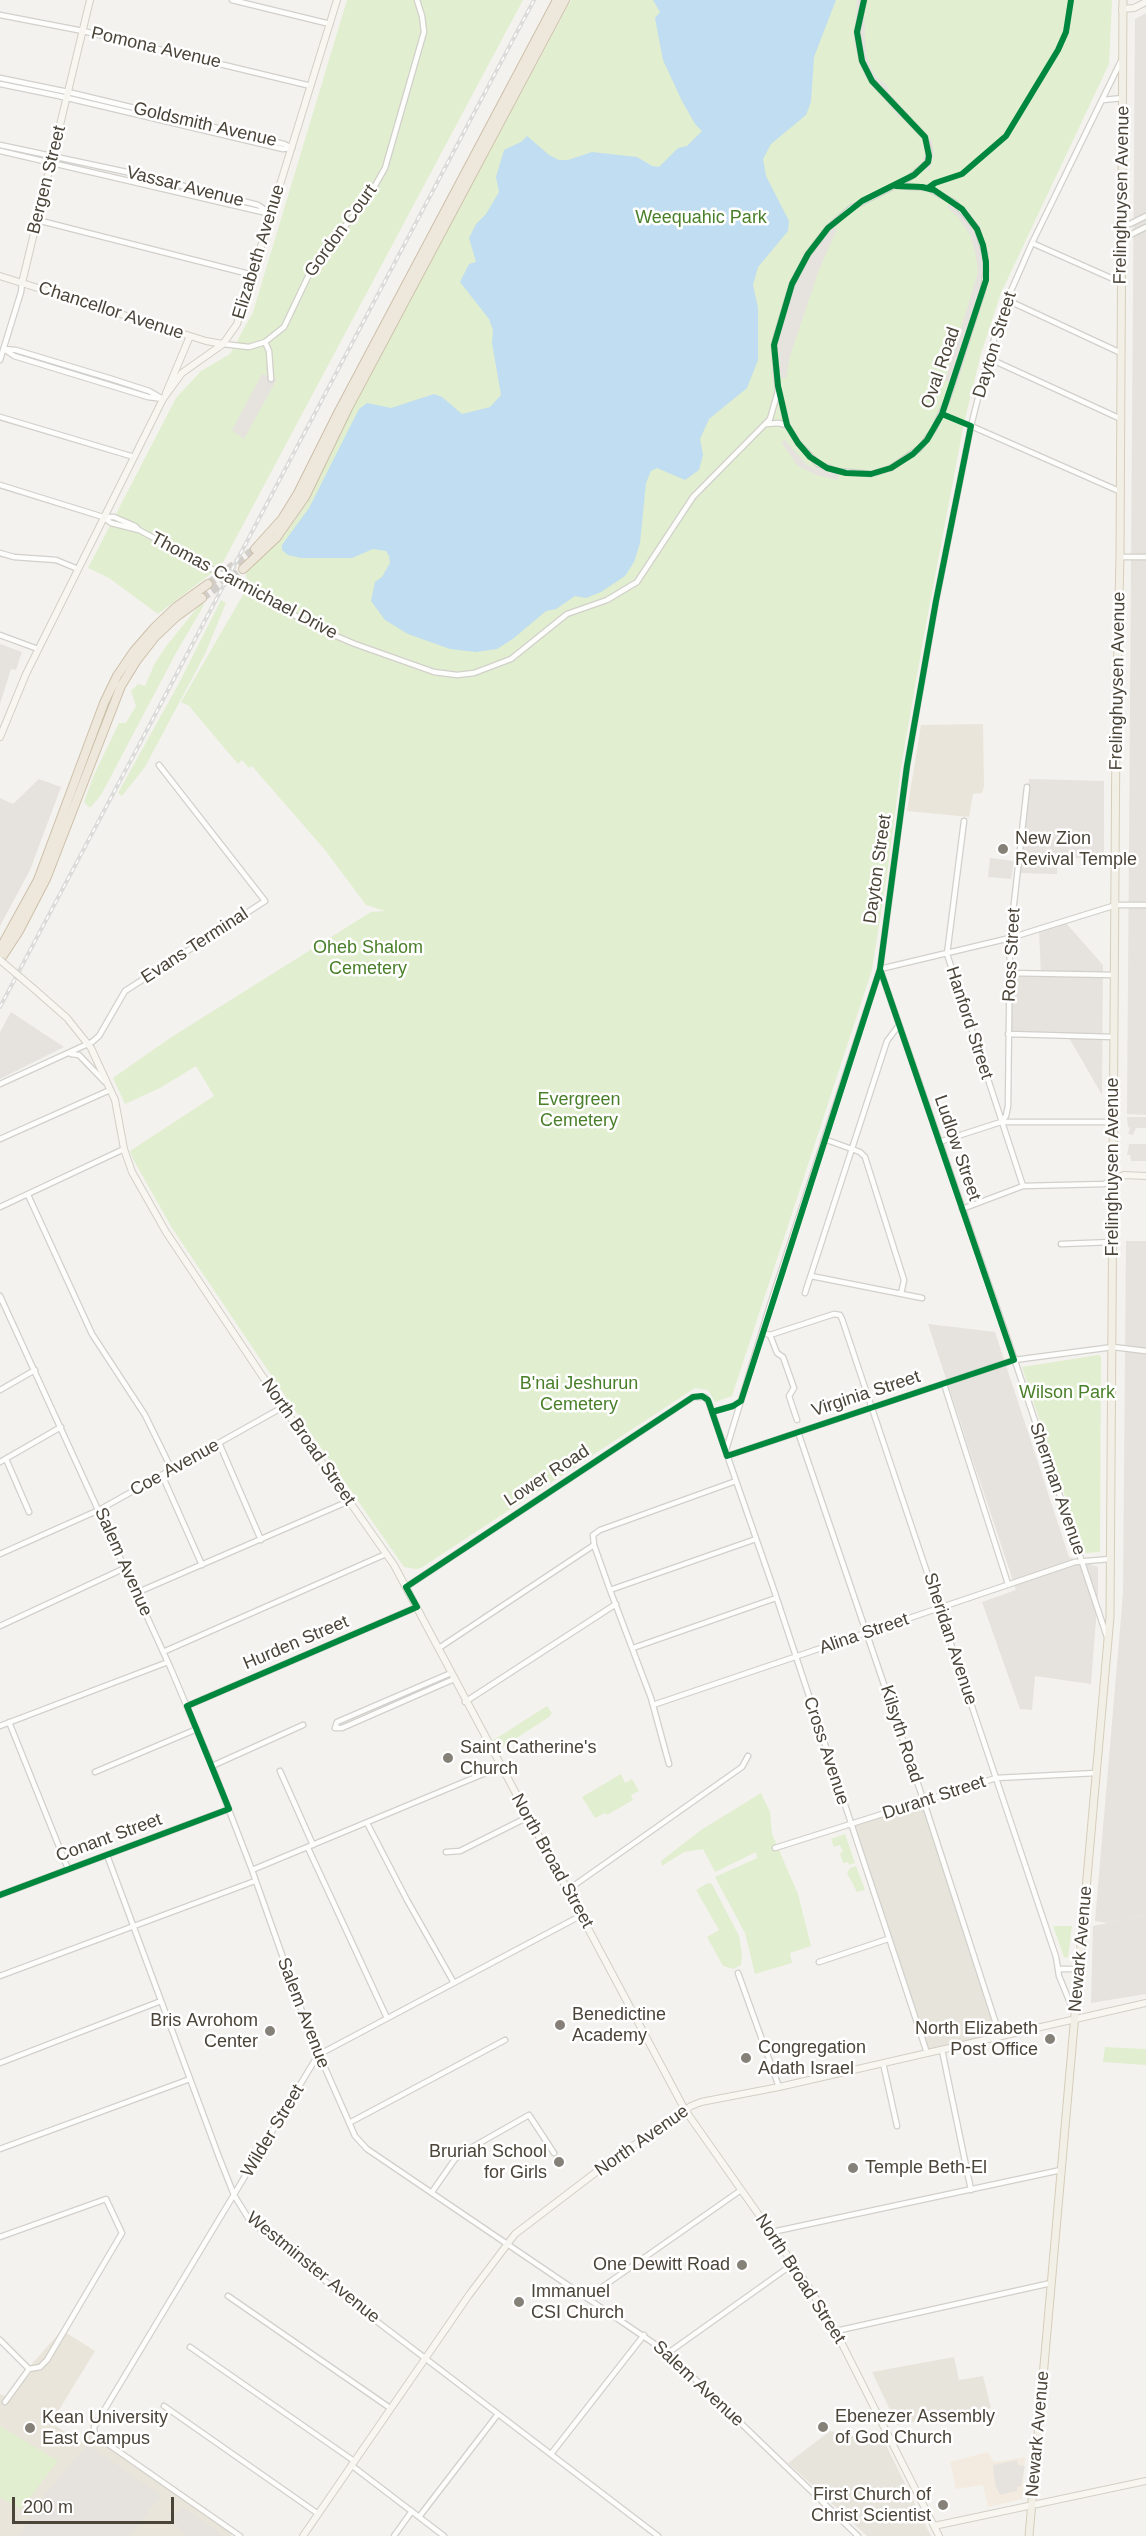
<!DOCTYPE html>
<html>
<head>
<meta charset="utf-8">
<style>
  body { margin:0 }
  #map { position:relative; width:1146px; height:2536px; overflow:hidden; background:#f4f2ee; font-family:Helvetica,sans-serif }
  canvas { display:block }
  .scale { position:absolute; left:12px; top:2497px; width:162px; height:27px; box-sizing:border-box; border:3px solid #4b4439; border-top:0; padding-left:8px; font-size:18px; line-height:21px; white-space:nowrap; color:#4b4439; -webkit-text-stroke:4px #fff; paint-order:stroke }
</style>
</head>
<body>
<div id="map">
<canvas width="1146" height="2536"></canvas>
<div class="scale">200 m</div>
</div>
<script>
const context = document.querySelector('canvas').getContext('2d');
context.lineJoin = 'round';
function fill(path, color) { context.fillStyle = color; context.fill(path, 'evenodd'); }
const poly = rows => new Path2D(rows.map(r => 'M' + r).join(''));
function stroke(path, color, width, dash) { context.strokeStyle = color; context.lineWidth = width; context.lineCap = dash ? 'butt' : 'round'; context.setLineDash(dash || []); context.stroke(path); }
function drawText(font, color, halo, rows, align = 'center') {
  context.font = font + ' Helvetica,sans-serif'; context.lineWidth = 5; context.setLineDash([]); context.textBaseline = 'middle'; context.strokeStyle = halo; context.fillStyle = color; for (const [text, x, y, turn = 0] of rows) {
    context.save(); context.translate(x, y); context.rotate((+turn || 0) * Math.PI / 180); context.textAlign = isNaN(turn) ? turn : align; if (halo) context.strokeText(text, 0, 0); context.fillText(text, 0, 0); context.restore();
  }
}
const residential = poly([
  [923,1802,1000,2036,927,2053,850,1825],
  [954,2357,959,2380,983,2376,991,2408,897,2425,872,2372],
  [830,2431,884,2441,931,2536,867,2536,788,2463]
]);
const commercial = poly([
  [988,2452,994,2462,1025,2457,1022,2499,988,2507,983,2485,956,2489,950,2462]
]);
const industrial = poly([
  [1146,13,1146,1115,1127,1114,1135,19],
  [39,779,61,787,30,870,0,926,0,798,13,804],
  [1029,779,1104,781,1104,858,1058,858,1057,874,1020,873],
  [1065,922,1103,965,1102,1095,1068,1036,1007,1036,1010,975,1041,975,1039,929],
  [1126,1241,1146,1241,1146,1915,1108,1923,1095,1921,1123,1594],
  [928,1324,995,1332,1069,1557,1098,1567,1098,1594,1091,1684,1035,1676,1032,1710,1020,1709,982,1602,1016,1590]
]);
const education = poly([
  [983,724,984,786,982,793,973,794,969,817,907,811,921,725],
  [62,2330,95,2351,51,2423,83,2443,91,2433,169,2487,232,2534,231,2536,0,2536,0,2394,8,2397,30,2366]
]);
const green = poly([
  [347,0,523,0,221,566,158,614,109,578,88,568,176,398,201,371,230,354,253,312],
  [571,0,1112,0,1109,64,1001,293,981,354,964,423,926,624,901,767,888,868,872,970,732,1396,715,1402,708,1390,695,1388,421,1568,416,1569,404,1567,292,1406,172,1228,133,1159,130,1151,214,1096,196,1066,160,1088,125,1104,113,1078,170,1038,371,912,385,911,366,905,325,850,252,766,249,768,242,760,238,764,189,706,181,702,247,588,246,573,284,536,307,503,349,414],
  [221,600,226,603,205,654,145,767,122,796,118,793,178,685],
  [201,603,204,605,176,653,101,795,90,808,84,802,94,775,119,723,126,723,136,706,131,691,138,684,145,686,155,663,167,645],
  [1098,1355,1101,1356,1100,1552,1087,1553,1084,1553,1022,1367],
  [547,1706,552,1713,549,1717,498,1750,492,1741],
  [621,1774,625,1783,632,1779,639,1791,631,1795,633,1800,607,1815,605,1813,595,1818,582,1797],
  [761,1793,770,1812,772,1834,798,1894,811,1946,790,1953,792,1963,755,1974,745,1933,715,1877,757,1858,756,1852,715,1872,703,1849,684,1852,662,1866,661,1861,701,1830],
  [845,1834,855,1863,849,1865,848,1862,843,1863,840,1853,843,1852,840,1845,834,1847,831,1839],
  [856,1866,865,1890,857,1892,847,1873,850,1868],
  [708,1883,712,1884,739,1936,742,1954,741,1965,733,1969,723,1966,707,1937,719,1930,696,1890],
  [1053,1926,1072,1926,1068,1958,1064,1957],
  [1105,2047,1146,2049,1146,2065,1103,2062],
  [0,2426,58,2461,21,2509,0,2497]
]);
const parking = poly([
  [857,0,867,0,864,15,866,54,871,68,877,78,887,85,889,93,909,115,899,117,865,76,857,56,854,39],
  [932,139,934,155,929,171,921,164,925,154,923,142],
  [953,198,965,207,980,226,988,252,989,268,988,283,957,384,945,380,978,272,976,256,970,235,958,217,947,207],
  [833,227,837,229,819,270,790,356,786,378,781,378,777,341,793,287,805,262],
  [262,374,277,379,244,439,232,430],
  [785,440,807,465,839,475,838,480,816,475,798,466,781,442],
  [0,644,22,652,16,670,11,669,0,704],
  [990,858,1014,861,1011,879,988,877],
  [11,1012,64,1047,0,1079,0,1032],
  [1127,1117,1146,1117,1146,1128,1136,1128,1133,1135,1128,1134,1130,1128,1128,1127],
  [1129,1144,1146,1144,1146,1161,1131,1161,1130,1155,1127,1155],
  [1018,1406,1037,1463,979,1479,965,1437,991,1428,987,1417],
  [1146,1915,1146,1994,1091,2003,1093,1926],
  [88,2445,161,2495,129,2536,19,2536,47,2492],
  [1017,2460,1018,2465,1025,2466,1021,2486,1017,2487,1017,2491,1000,2495,995,2484,993,2465],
  [182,2507,224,2536,185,2536,173,2520]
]);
const water = poly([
  [653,0,836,0,814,57,811,102,806,115,771,144,763,159,766,176,789,221,788,231,758,267,753,285,758,308,758,360,747,388,709,419,700,439,703,455,699,470,685,480,657,468,651,471,646,483,640,543,634,562,625,576,601,592,586,598,575,596,556,609,546,611,514,638,497,649,476,652,450,649,408,634,385,620,371,601,375,582,382,577,390,563,389,556,386,551,373,549,352,558,301,558,288,555,282,550,282,545,309,508,359,409,367,403,391,408,434,394,442,397,462,414,490,407,501,395,492,343,493,330,489,319,460,282,469,264,476,262,469,238,476,224,486,214,499,192,496,177,504,150,521,142,527,136,549,155,559,160,568,160,592,152,637,157,652,166,659,167,678,148,687,146,702,131,695,124,682,101,663,60,655,18,660,12]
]);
const highwayTunnel = poly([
  [208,584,255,549],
  [202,598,243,569]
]);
const street = poly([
  [232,0,330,24],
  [0,15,83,31,311,86],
  [0,78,68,92,284,144,292,148],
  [0,84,59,96,283,149,292,148],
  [1103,100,1123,98],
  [0,145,136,174,258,205,271,214,0,151],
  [37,220,253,275],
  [1121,224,1130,224,1146,216],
  [1121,235,1130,235,1146,227],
  [1032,243,1111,278,1121,278],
  [1007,300,1121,353],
  [265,342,269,351,271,379],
  [223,344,249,347,265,342,284,327,314,264,368,198,385,168,424,32,422,16,417,0],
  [4,349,16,350,112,379,149,391,163,399,148,397,14,356,4,349],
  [988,358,1121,419],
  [0,360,21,292,22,283],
  [779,391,787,425,798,443,818,464,837,471,871,474,891,468,920,448,934,429,948,398,983,290,986,271,985,254,977,229,955,203,928,188,898,186],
  [0,417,134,457],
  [767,424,778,423,787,425],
  [971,426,1119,491],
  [0,485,103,517,114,517,135,526,139,530,208,567],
  [103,517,111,523,139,530],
  [0,553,14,557,56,560,78,569],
  [1120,557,1146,557],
  [247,588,317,628,355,644,434,672,457,675,474,673,511,659,567,614,607,600,637,582,693,497,770,419,778,391,774,345,777,334,792,284,808,254,828,228,851,208,908,179,928,162,929,151,925,137,872,81,862,61,857,32,864,0],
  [0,635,38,649],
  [964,821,947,954,1023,1186],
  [880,969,1007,1337,1107,1637],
  [880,969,1010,938,1116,905,1146,905],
  [1009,973,1115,975],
  [1008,1034,1114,1037],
  [71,1054,79,1055,105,1082],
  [0,1084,92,1042,99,1036,125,991,265,901,159,765],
  [1001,1122,1006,1116,1008,1106,1010,939,1027,787],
  [0,1139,110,1090],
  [824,1139,860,1152,865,1157,904,1280,901,1294],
  [939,1142,1001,1122,1113,1122],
  [28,1195,92,1334,145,1415,172,1470],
  [0,1207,124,1149],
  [962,1209,1023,1186,1104,1184,1112,1180],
  [1061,1244,1113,1242],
  [811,1276,922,1298],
  [805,1293,887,1041,899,1025],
  [0,1296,171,1669,212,1766,252,1870,310,2034,355,2136,367,2149,668,2353,858,2536],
  [767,1334,770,1335,777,1353,783,1357,794,1388,789,1396,797,1420],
  [770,1335,834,1314,840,1315,842,1319,1056,1957,1059,1976,1073,2010],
  [944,1384,1008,1584],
  [0,1390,35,1370],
  [712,1412,733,1406,741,1401],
  [798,1432,922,1796,1000,2036],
  [219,1443,261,1540],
  [726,1450,770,1305,880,969,907,766,936,601,971,426,988,358,1007,300,1032,243,1121,61],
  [727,1456,1014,1360,1113,1347,1146,1351],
  [6,1459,29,1512],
  [0,1462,61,1427],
  [162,1475,202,1565],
  [0,1554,99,1510,283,1407],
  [406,1587,693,1397,705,1397,709,1403,775,1593,927,2053],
  [610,1590,756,1539],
  [136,1593,349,1501],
  [0,1626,125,1568],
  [439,1648,594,1545],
  [633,1648,776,1598],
  [163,1652,386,1554],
  [451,1673,337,1722,335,1728,342,1728,454,1679],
  [465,1702,616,1604],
  [653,1705,1075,1562,1110,1559],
  [187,1706,417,1607],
  [9,1722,68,1869],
  [0,1726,168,1662],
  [669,1764,651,1698,610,1590,594,1545,593,1535,600,1530,736,1481],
  [212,1766,303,1725],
  [280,1771,313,1845],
  [95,1772,197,1729],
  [367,1823,407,1900,454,1983],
  [308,1848,387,2018],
  [775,1848,996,1778,1096,1773],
  [446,1852,460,1851,528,1817],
  [107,1855,219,2157,234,2195,250,2221,358,2307,658,2536],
  [252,1870,500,1767],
  [569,1889,742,1767,748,1756],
  [0,1895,229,1809],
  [819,1962,888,1939],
  [1060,1969,1078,1969],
  [738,1973,779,2087],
  [0,1976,255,1881],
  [942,2050,971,2190],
  [0,2063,161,2001],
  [883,2063,897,2126],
  [349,2123,505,2040],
  [0,2149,190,2079],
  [432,2192,455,2159,462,2153,529,2115,554,2153],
  [772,2232,1061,2170],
  [0,2237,106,2199,122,2233,47,2360,40,2367,29,2369,5,2402],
  [228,2296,390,2408],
  [588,2297,741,2190],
  [836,2331,1051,2283],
  [0,2340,29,2369],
  [190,2347,354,2461],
  [668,2353,793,2264],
  [164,2406,317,2513],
  [551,2454,644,2335],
  [351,2465,444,2536],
  [419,2517,498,2414],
  [240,2536,95,2435,94,2427,318,2055,582,1915],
  [394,2536,412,2511]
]);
const secondary = poly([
  [1122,9,1134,8,1146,2],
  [0,276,206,341,223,344],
  [22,283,90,0],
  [166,393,190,336],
  [0,737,26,674,163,399,182,373,223,344,237,324,337,0],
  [33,988,67,1018,91,1048,115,1100,124,1149,132,1172,166,1232,283,1407,394,1565,685,2110,797,2269,832,2324,939,2536],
  [1112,1180,1124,1175,1146,1176],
  [934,2526,1146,2481],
  [303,2536,469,2295,515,2234,608,2163,691,2106,701,2102,779,2087,1146,2003]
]);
const primary = poly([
  [1029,2536,1110,1617,1116,724,1120,557,1123,0]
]);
const highway = poly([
  [255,549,282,519,298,493,339,411,557,0],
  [243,569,277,537,305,497,348,408,565,0],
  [0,949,38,880,104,703,117,676,134,651,154,628,176,607,208,584],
  [0,960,19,931,46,879,121,686,137,660,155,637,176,617,202,598]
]);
const rail = poly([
  [0,1007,534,0]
]);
const streetBridge = poly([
  [208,567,247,588]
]);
const secondaryBridge = poly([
  [0,960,33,988]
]);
const cycleway = poly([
  [864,0,857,32,862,61,872,81,925,137,929,156,928,162,914,175,862,201,828,228,808,254,792,284,774,345,778,386,787,425,798,443,810,457,827,468,846,473,871,474,891,468,913,454,927,440,942,414,986,280,986,262,983,245,977,229,962,209,934,190,922,187,896,186],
  [928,188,935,183,962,174,1006,136,1058,50,1066,32,1071,0],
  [712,1412,733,1406,741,1401,880,969,907,766,936,601,971,426,942,414],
  [0,1895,229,1809,187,1706,417,1607,406,1587,693,1397,702,1396,708,1400,727,1456,1014,1360,880,969]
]);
const markers = [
  [1003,849,6,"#868178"],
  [448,1758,6,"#868178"],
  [560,2025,6,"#868178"],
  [270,2031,6,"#868178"],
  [1050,2039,6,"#868178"],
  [746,2058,6,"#868178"],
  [559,2162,6,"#868178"],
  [853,2168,6,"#868178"],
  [742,2265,6,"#868178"],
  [519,2302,6,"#868178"],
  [823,2427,6,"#868178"],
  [30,2428,6,"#868178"],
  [943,2505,6,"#868178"]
];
const streetNames = [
  ["Pomona Avenue",156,48,13],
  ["Goldsmith Avenue",205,125,13],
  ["Bergen Street",47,180,-76],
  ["Vassar Avenue",185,187,14],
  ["Frelinghuysen Avenue",1122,195,-89],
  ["Gordon Court",341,231,-54],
  ["Elizabeth Avenue",259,252,-73],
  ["Chancellor Avenue",111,311,18],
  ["Dayton Street",995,345,-73],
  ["Oval Road",941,368,-71],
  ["Thomas Carmichael Drive",244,586,28],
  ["Frelinghuysen Avenue",1118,681,-89],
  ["Dayton Street",878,869,-82],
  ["Evans Terminal",195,946,-33],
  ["Ross Street",1012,955,-87],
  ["Hanford Street",969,1023,72],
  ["Ludlow Street",957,1148,71],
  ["Frelinghuysen Avenue",1113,1167,-90],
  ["Virginia Street",866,1394,-18],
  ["North Broad Street",308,1442,55],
  ["Coe Avenue",175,1468,-29],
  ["Lower Road",547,1476,-33],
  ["Sherman Avenue",1057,1489,71],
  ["Salem Avenue",123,1562,66],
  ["Alina Street",864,1634,-19],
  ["Sheridan Avenue",950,1639,72],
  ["Hurden Street",296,1643,-23],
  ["Kilsyth Road",901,1734,72],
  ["Cross Avenue",826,1751,72],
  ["Durant Street",934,1798,-18],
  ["Conant Street",109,1838,-20],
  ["North Broad Street",552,1861,61],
  ["Newark Avenue",1081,1949,-85],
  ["Salem Avenue",303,2013,69],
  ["Wilder Street",273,2131,-59],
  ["North Avenue",642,2141,-35],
  ["Westminster Avenue",313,2268,39],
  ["North Broad Street",800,2279,57],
  ["Salem Avenue",698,2384,43],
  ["Newark Avenue",1038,2434,-85]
];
const parkNames = [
  ["Weequahic Park",701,218],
  ["Oheb Shalom",368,948],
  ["Cemetery",368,969],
  ["Evergreen",579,1100],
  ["Cemetery",579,1121],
  ["B'nai Jeshurun",579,1384],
  ["Cemetery",579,1405],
  ["Wilson Park",1067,1393]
];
const poiNames = [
  ["New Zion",1015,839],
  ["Revival Temple",1015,860],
  ["Saint Catherine's",460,1748],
  ["Church",460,1769],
  ["Benedictine",572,2015],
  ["Academy",572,2036],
  ["Bris Avrohom",258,2021,"right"],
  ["Center",258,2042,"right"],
  ["North Elizabeth",1038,2029,"right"],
  ["Post Office",1038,2050,"right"],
  ["Congregation",758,2048],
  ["Adath Israel",758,2069],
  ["Bruriah School",547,2152,"right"],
  ["for Girls",547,2173,"right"],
  ["Temple Beth-El",865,2168],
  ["One Dewitt Road",730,2265,"right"],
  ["Immanuel",531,2292],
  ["CSI Church",531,2313],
  ["Ebenezer Assembly",835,2417],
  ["of God Church",835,2438],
  ["Kean University",42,2418],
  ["East Campus",42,2439],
  ["First Church of",931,2495,"right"],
  ["Christ Scientist",931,2516,"right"]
];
fill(residential, '#e7e4dc');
fill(commercial, '#f3ebdf');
fill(industrial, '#e6e2de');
fill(education, '#eae5da');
fill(green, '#e1eecf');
fill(parking, '#e6e3df');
fill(water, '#c0ddf1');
stroke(highwayTunnel, '#d2cfca', 8, [8, 4]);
stroke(street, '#d2d0cb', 7);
stroke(secondary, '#d3cfc5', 8);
stroke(primary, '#d6cebb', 9);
stroke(highway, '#ccbfa9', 10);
stroke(street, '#fdfdfc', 4.5);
stroke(secondary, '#f7f6f1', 6);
stroke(primary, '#f2efe6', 7);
stroke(highway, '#ede8db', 8);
stroke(rail, '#dbdbda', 4);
stroke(rail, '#fff', 1.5, [4.5]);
stroke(streetBridge, '#d2d0cb', 7, []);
stroke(secondaryBridge, '#d3cfc5', 8, []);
stroke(streetBridge, '#fdfdfc', 4.5);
stroke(secondaryBridge, '#f7f6f1', 6);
stroke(cycleway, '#00873e', 6);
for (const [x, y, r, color] of markers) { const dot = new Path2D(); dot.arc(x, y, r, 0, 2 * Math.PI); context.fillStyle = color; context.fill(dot); stroke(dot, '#fff', 2); }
drawText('18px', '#4b4439', '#fff', streetNames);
drawText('18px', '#4a7f2a', '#fff', parkNames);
drawText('18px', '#4b4439', '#fff', poiNames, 'left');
</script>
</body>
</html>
